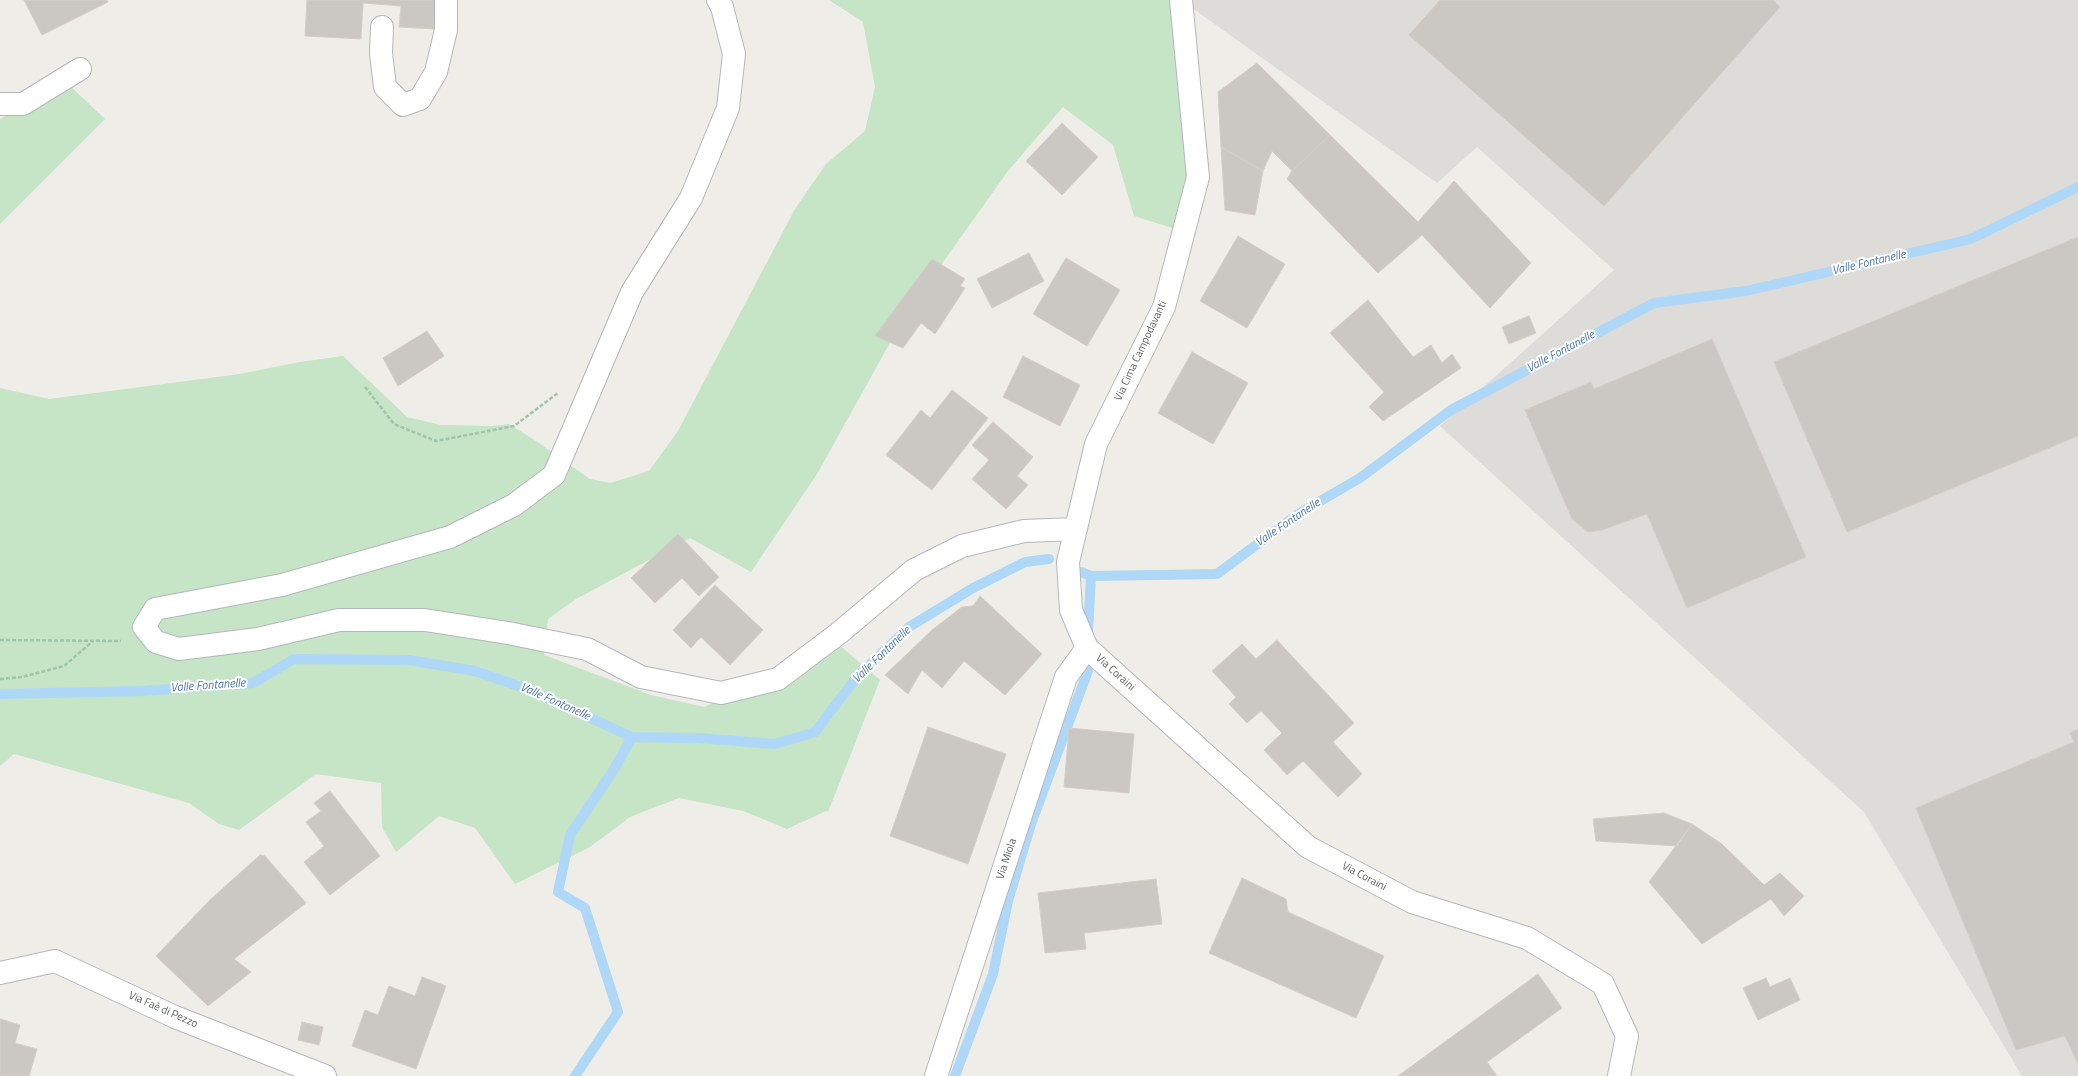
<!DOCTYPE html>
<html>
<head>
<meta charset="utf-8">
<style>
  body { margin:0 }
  canvas { display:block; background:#efede7 }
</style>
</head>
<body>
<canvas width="2078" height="1076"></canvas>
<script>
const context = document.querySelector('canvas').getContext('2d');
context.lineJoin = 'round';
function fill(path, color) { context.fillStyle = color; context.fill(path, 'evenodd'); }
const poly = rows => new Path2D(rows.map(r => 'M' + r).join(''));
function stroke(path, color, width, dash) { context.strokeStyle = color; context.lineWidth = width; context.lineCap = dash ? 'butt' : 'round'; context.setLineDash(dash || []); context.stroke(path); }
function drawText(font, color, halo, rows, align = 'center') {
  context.font = font + ' "Titillium Web",sans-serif'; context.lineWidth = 4; context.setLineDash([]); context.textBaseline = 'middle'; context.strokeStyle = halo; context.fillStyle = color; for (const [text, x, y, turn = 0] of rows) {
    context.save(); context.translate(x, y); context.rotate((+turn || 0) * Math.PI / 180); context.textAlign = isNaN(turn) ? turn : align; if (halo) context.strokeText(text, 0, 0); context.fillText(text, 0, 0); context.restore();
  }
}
const industrial = poly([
  [1181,0,2078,0,2078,1076,2022,1076,1864,812,1440,426,1614,270,1477,147,1437,183]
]);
const green = poly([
  [829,0,1175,0,1190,152,1185,232,1134,216,1113,145,1063,107,1008,171,906,314,817,474,751,572,690,538,576,599,548,619,544,655,651,695,704,707,838,644,880,680,828,812,826,811,787,829,743,811,679,798,630,817,590,847,515,884,475,828,439,816,396,852,382,827,381,783,316,774,239,830,219,824,189,803,14,754,0,766,0,388,49,399,240,374,300,362,343,356,407,417,441,425,493,426,509,424,536,441,590,479,610,483,649,471,678,431,795,209,826,164,865,131,875,87,863,22],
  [67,83,105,119,0,224,0,119]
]);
const stream = poly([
  [1081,572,1091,576,1217,574,1298,514,1360,478,1451,410,1654,303,1746,291,1971,239,2078,187],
  [1088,631,1091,576],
  [0,694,143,691,253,683,294,659,409,660,475,671,527,689,632,737,699,738,775,744,815,732,856,678,909,627,973,588,1025,562,1049,559],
  [575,1076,618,1012,585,908,558,892,570,835,613,771,632,737],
  [955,1076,993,974,1008,901,1031,824,1088,671]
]);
const building = poly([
  [24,0,107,0,108,2,42,35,24,0],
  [307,0,435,0,434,29,399,27,401,6,363,3,361,39,305,36,307,0],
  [1440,0,1773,0,1780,7,1604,206,1409,35,1440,0],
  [1257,63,1330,135,1292,171,1272,151,1263,171,1221,147,1218,92,1257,63],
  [1062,123,1098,157,1062,195,1026,161,1062,123],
  [1330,135,1418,222,1454,181,1531,263,1490,308,1422,235,1378,273,1287,179,1292,171,1330,135],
  [1221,147,1263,171,1255,215,1225,210,1221,147],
  [1238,236,1285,264,1247,328,1200,301,1238,236],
  [2078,237,2078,436,1847,532,1774,362,2078,237],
  [1029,253,1044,281,992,308,977,279,1029,253],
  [1066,258,1120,290,1087,346,1033,314,1066,258],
  [932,259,965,279,960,286,965,288,935,334,921,323,903,348,875,336,932,259],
  [1368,300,1413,357,1431,345,1442,363,1452,354,1461,368,1383,421,1369,407,1384,392,1330,333,1368,300],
  [1529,316,1536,333,1509,344,1502,327,1529,316],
  [427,331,444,356,398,386,383,358,427,331],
  [1712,339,1806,557,1687,608,1647,514,1602,530,1588,532,1572,519,1525,410,1591,382,1594,389,1712,339],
  [1192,352,1248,383,1213,444,1158,413,1192,352],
  [1023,356,1080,385,1060,426,1003,397,1023,356],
  [952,390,988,418,932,490,886,455,921,410,930,418,952,390],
  [993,422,1033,457,1017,476,1028,485,1006,509,972,479,989,460,972,445,993,422],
  [678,534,719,577,699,596,682,578,655,603,631,578,678,534],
  [715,585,763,630,730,665,701,637,691,648,673,630,715,585],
  [980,596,1042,654,1005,695,964,661,942,688,922,670,908,694,885,675,932,630,962,607,973,606,980,596],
  [1277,640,1354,723,1333,742,1362,774,1338,797,1303,761,1287,775,1264,750,1282,733,1261,711,1247,723,1229,704,1236,697,1212,671,1242,644,1256,659,1277,640],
  [928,727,1006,754,968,864,890,836,928,727],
  [1069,728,1134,734,1129,793,1064,787,1069,728],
  [2078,729,2078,1064,2065,1036,2016,1050,1916,808,2074,742,2070,733,2078,729],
  [330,791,380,856,330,895,304,862,324,846,306,822,321,811,314,803,330,791],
  [1664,813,1692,824,1677,846,1596,841,1593,819,1664,813],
  [1692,824,1722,844,1764,885,1780,873,1804,896,1784,916,1771,899,1702,944,1649,882,1692,824],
  [260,855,265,856,306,903,234,959,251,972,208,1006,156,956,211,899,260,855],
  [1242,878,1286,899,1288,912,1384,956,1356,1018,1209,953,1242,878],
  [1156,879,1162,924,1084,933,1086,949,1045,953,1038,893,1156,879],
  [1538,974,1562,1008,1487,1062,1497,1076,1398,1076,1538,974],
  [422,977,446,986,416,1069,352,1046,365,1010,378,1015,389,986,415,996,422,977],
  [1766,978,1770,987,1790,978,1800,1000,1758,1020,1743,988,1766,978],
  [0,1019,20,1025,15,1043,37,1049,29,1076,0,1076,0,1019],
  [302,1022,323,1027,319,1045,298,1040,302,1022]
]);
const path = poly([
  [365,387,394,424,436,441,514,426,558,393],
  [0,640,121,641],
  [0,679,22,677,64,666,93,641]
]);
const minor = poly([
  [718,0,722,7,734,54,728,108,691,198,632,292,554,475,514,505,450,537,282,585,155,609,144,627,156,642,179,649,258,639,339,620,425,620,508,633,587,649,641,677,721,693,778,679,839,633,914,570,962,546,1024,531,1076,529],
  [1181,0,1198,177,1164,307,1096,444,1068,562,1071,610,1087,648,1308,847,1412,902,1527,938,1603,984,1627,1036,1619,1076],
  [382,27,381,53,385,87,403,105,420,99,436,72,446,30,446,0],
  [0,104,23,104,80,69],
  [0,973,55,961,175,1017,325,1076],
  [936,1076,1066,677,1087,648]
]);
const streetNames = [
  ["Via Cima Campodavanti",1141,351,-65],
  ["Via Coraini",1115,673,42],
  ["Via Miola",1007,859,-72],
  ["Via Coraini",1364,877,28],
  ["Via Faè di Pezzo",163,1010,24]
];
const waterNames = [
  ["Valle Fontanelle",1869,263,-13],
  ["Valle Fontanelle",1561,352,-28],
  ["Valle Fontanelle",1288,523,-34],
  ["Valle Fontanelle",882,655,-44],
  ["Valle Fontanelle",208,686,-4],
  ["Valle Fontanelle",555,702,24]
];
fill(industrial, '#dedcd9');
fill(green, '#c6e4c6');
stroke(stream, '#afd7f7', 10);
fill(building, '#cbc8c4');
stroke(building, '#d3cfc6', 1);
stroke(minor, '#b4b7ba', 24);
stroke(path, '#9fc5ab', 2.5, [4, 2]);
stroke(minor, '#fff', 22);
drawText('11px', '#5e6266', '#fff', streetNames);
drawText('italic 12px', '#4c78a8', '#fff', waterNames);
</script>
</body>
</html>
